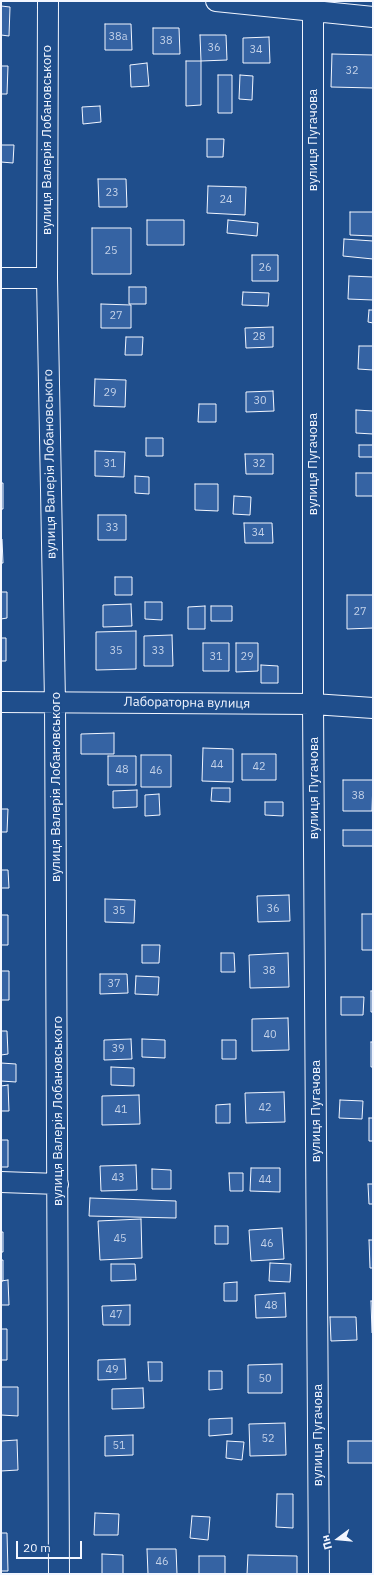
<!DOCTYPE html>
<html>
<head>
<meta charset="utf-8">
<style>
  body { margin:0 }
  #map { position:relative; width:374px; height:1575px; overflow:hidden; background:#1f4e8c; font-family:"IBM Plex Sans",sans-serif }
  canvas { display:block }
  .frame { position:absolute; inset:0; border:2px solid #f2f6ff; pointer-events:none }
  .north { position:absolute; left:318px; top:1519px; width:40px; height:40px; -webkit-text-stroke:3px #1f4e8c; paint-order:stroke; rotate:254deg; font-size:11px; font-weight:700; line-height:16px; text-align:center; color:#f2f6ff }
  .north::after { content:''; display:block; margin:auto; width:14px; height:18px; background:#f2f6ff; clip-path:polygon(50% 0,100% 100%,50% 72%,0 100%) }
  .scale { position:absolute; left:16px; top:1541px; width:66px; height:18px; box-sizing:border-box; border:2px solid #f2f6ff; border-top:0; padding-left:5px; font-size:12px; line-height:14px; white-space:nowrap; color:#f2f6ff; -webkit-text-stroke:3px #1f4e8c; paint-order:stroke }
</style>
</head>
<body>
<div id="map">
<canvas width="374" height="1575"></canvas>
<div class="frame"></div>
<div class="north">Пн</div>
<div class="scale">20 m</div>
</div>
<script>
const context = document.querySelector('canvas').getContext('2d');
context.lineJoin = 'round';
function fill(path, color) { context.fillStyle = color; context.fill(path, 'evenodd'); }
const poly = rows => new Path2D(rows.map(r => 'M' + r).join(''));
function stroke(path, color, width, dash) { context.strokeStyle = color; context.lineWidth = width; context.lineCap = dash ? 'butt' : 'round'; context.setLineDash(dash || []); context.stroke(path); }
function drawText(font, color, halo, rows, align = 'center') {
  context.font = font + ' "IBM Plex Sans",sans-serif'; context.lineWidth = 3; context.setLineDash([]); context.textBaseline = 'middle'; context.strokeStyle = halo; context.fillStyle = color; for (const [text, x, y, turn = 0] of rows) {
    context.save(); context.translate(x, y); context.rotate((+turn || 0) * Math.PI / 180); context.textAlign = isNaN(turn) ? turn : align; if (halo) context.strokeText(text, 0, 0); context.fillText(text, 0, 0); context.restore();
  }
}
const building = poly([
  [1,6,10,7,9,36,1,35,1,6],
  [105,24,131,24,132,50,105,50,105,24],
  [153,28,179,28,180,54,153,54,153,28],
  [200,35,226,35,227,60,201,61,200,35],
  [269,37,270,63,243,63,243,38,269,37],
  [332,54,373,55,373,88,331,87,332,54],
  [186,61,201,61,201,105,186,106,186,61],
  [147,63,149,86,131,87,130,65,147,63],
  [1,66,8,66,7,94,1,94,1,66],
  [218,75,232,75,232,113,218,113,218,75],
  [240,75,253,76,252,100,239,99,240,75],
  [100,106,101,122,83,124,82,107,100,106],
  [207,139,224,139,223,157,207,157,207,139],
  [1,145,14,145,13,163,1,162,1,145],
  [98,179,126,179,127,207,99,207,98,179],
  [208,186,246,187,245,215,207,213,208,186],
  [350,212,373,212,373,236,350,235,350,212],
  [147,220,184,220,184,245,147,245,147,220],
  [228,220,258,223,257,236,227,233,228,220],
  [92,228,131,228,131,274,92,274,92,228],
  [344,239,373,241,373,259,343,256,344,239],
  [252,255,278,255,278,281,252,281,252,255],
  [349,276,373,277,373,300,348,299,349,276],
  [129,287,146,287,146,304,129,304,129,287],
  [243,292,269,293,268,306,242,305,243,292],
  [101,304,131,305,131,328,101,328,101,304],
  [369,310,373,310,373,323,368,322,369,310],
  [273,327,273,347,246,348,245,328,273,327],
  [126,337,143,337,142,355,125,355,126,337],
  [359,346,373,346,373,370,358,369,359,346],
  [95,379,126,380,125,407,94,406,95,379],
  [273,391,274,411,246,412,246,392,273,391],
  [199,404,216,404,216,422,198,422,199,404],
  [356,410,373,411,373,434,356,433,356,410],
  [146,438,163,438,163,456,146,456,146,438],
  [359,445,373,445,373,457,359,457,359,445],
  [95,451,125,452,124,477,95,476,95,451],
  [245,454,273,454,273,474,246,474,245,454],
  [356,473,373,473,373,496,356,496,356,473],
  [135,476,149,477,149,494,135,493,135,476],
  [1,483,3,483,3,509,1,509,1,483],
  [195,484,218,484,218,511,195,510,195,484],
  [234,496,251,497,250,515,233,514,234,496],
  [98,515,126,515,126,540,98,540,98,515],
  [244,523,272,523,273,543,245,543,244,523],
  [1,539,2,539,3,563,1,563,1,539],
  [115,577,132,577,132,595,115,595,115,577],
  [1,592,7,592,7,618,1,619,1,592],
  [347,595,373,595,373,628,347,629,347,595],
  [145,602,162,602,162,620,145,619,145,602],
  [131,604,132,626,103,627,103,605,131,604],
  [205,606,205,629,188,629,188,607,205,606],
  [211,606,232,606,232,621,211,621,211,606],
  [136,631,136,669,96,670,96,632,136,631],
  [172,635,173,666,144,666,144,636,172,635],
  [1,638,6,638,6,661,1,661,1,638],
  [203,643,229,643,229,671,203,671,203,643],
  [236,643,258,643,258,671,236,672,236,643],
  [261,665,278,666,278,683,261,683,261,665],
  [114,733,114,754,81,754,81,734,114,733],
  [203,748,233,749,233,782,202,781,203,748],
  [242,754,276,754,276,780,242,780,242,754],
  [141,755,171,755,171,787,141,787,141,755],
  [108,756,136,756,136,785,108,785,108,756],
  [343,780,373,780,372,811,343,811,343,780],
  [212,788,230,788,230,802,211,801,212,788],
  [137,790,137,807,113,808,113,791,137,790],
  [159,794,160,815,145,816,145,795,159,794],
  [265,802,283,802,283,816,265,815,265,802],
  [1,809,8,809,7,832,1,832,1,809],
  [343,830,373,830,373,846,343,846,343,830],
  [1,870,8,870,9,888,1,888,1,870],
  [289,895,290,921,258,922,257,896,289,895],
  [105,899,135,900,134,923,105,922,105,899],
  [362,914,373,914,373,950,362,950,362,914],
  [1,915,8,915,8,945,1,945,1,915],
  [142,945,160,945,159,963,142,963,142,945],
  [221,953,234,953,235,972,221,972,221,953],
  [288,953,289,987,250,988,249,955,288,953],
  [1,971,9,971,9,1000,1,1000,1,971],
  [100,974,127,974,128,993,100,994,100,974],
  [136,976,159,977,158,995,135,994,136,976],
  [371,991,373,991,373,1012,371,1012,371,991],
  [341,997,364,997,363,1015,341,1015,341,997],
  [288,1018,289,1050,252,1051,252,1019,288,1018],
  [1,1031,7,1031,8,1054,1,1055,1,1031],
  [131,1039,132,1059,104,1060,104,1040,131,1039],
  [142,1039,165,1040,165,1058,142,1057,142,1039],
  [222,1040,236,1040,236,1059,222,1059,222,1040],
  [371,1042,373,1042,373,1067,371,1067,371,1042],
  [1,1063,16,1064,16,1082,1,1081,1,1063],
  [111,1067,134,1068,134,1086,111,1085,111,1067],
  [8,1085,9,1111,1,1111,1,1086,8,1085],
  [284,1092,285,1122,246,1123,245,1093,284,1092],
  [139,1095,140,1124,102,1125,102,1096,139,1095],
  [340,1100,363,1101,362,1119,339,1118,340,1100],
  [230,1104,230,1123,216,1123,216,1105,230,1104],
  [369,1118,373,1118,373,1141,369,1141,369,1118],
  [1,1140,8,1140,8,1167,1,1167,1,1140],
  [136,1165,137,1190,101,1191,100,1166,136,1165],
  [251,1168,280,1168,280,1192,250,1191,251,1168],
  [152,1169,171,1170,171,1189,152,1189,152,1169],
  [229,1173,243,1173,243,1191,230,1191,229,1173],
  [368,1184,373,1184,373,1204,369,1204,368,1184],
  [90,1198,176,1201,176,1218,89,1216,90,1198],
  [141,1219,142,1258,100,1260,98,1221,141,1219],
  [215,1226,228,1226,228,1244,215,1244,215,1226],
  [282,1228,284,1259,251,1261,249,1230,282,1228],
  [1,1232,3,1232,3,1252,1,1252,1,1232],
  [369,1240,373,1240,373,1268,370,1268,369,1240],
  [1,1260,3,1260,3,1281,1,1281,1,1260],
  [270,1263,291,1264,290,1282,269,1281,270,1263],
  [111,1264,135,1264,136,1280,111,1281,111,1264],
  [8,1280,9,1305,1,1305,1,1281,8,1280],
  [237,1282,237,1301,224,1301,224,1283,237,1282],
  [285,1293,286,1317,256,1318,255,1295,285,1293],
  [371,1301,373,1301,373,1333,372,1333,371,1301],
  [130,1305,130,1325,103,1325,102,1306,130,1305],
  [330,1317,356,1317,357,1340,331,1341,330,1317],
  [1,1329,7,1329,7,1360,1,1360,1,1329],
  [125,1359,126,1379,98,1380,98,1360,125,1359],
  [148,1362,162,1362,162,1381,149,1381,148,1362],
  [282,1364,282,1393,248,1393,248,1365,282,1364],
  [209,1371,222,1371,222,1389,209,1390,209,1371],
  [1,1387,18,1387,18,1416,1,1415,1,1387],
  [143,1388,144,1408,112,1409,112,1389,143,1388],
  [232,1418,232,1434,209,1436,209,1419,232,1418],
  [285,1423,286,1455,250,1456,249,1424,285,1423],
  [133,1435,133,1455,105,1456,105,1436,133,1435],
  [17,1440,18,1470,1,1471,1,1441,17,1440],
  [227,1441,244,1442,242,1460,226,1458,227,1441],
  [348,1441,373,1441,373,1463,348,1463,348,1441],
  [277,1494,293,1494,293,1528,276,1527,277,1494],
  [95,1513,119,1514,118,1535,94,1535,95,1513],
  [192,1516,210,1517,208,1540,190,1538,192,1516],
  [1,1533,7,1533,8,1571,1,1571,1,1533],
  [147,1549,176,1549,177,1574,148,1574,147,1549],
  [102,1554,123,1555,123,1574,102,1574,102,1554],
  [248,1555,297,1556,297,1574,247,1574,248,1555],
  [199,1556,225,1556,225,1574,199,1574,199,1556]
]);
const street = poly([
  [48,1,47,278,55,702,59,1574],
  [216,1,373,17],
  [313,1,313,704,319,1574],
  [1,278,47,278],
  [1,702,313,704,373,708],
  [1,1182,58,1184]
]);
const numberNames = [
  ["38а",118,37],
  ["38",166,41],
  ["36",214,48],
  ["34",256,50],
  ["32",352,71],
  ["23",112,193],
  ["24",226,200],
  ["25",111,251],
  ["26",265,268],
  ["27",116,316],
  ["28",259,337],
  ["29",110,393],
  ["30",260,401],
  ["31",110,464],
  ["32",259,464],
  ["33",112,528],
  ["34",258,533],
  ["27",360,612],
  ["35",116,651],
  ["33",158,651],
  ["31",216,657],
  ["29",247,657],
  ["44",217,765],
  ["42",259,767],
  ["48",122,770],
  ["46",156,771],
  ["38",358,796],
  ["36",273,909],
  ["35",119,911],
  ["38",269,971],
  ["37",114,984],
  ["40",270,1035],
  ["39",118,1049],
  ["42",265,1108],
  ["41",121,1110],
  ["43",118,1178],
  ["44",265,1180],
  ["45",120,1239],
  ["46",267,1244],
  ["48",271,1306],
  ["47",116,1315],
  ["49",112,1370],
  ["50",265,1379],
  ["52",268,1439],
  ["51",119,1446],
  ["46",162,1562]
];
const streetNames = [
  ["вулиця Валерія Лобановського",47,140,-90],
  ["вулиця Пугачова",313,140,-90],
  ["вулиця Валерія Лобановського",50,464,-91],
  ["вулиця Пугачова",313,464,-90],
  ["Лабораторна вулиця",187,703,1],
  ["вулиця Валерія Лобановського",56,787,-90],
  ["вулиця Пугачова",314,788,-90],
  ["вулиця Валерія Лобановського",58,1111,-90],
  ["вулиця Пугачова",316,1111,-90],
  ["вулиця Пугачова",318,1435,-90]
];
fill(building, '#3563a3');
stroke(building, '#f2f6ff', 1);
stroke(street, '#f2f6ff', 22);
stroke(street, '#1f4e8c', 20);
drawText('11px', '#c3d1e8', null, numberNames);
drawText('13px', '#f2f6ff', '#1f4e8c', streetNames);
</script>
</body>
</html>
